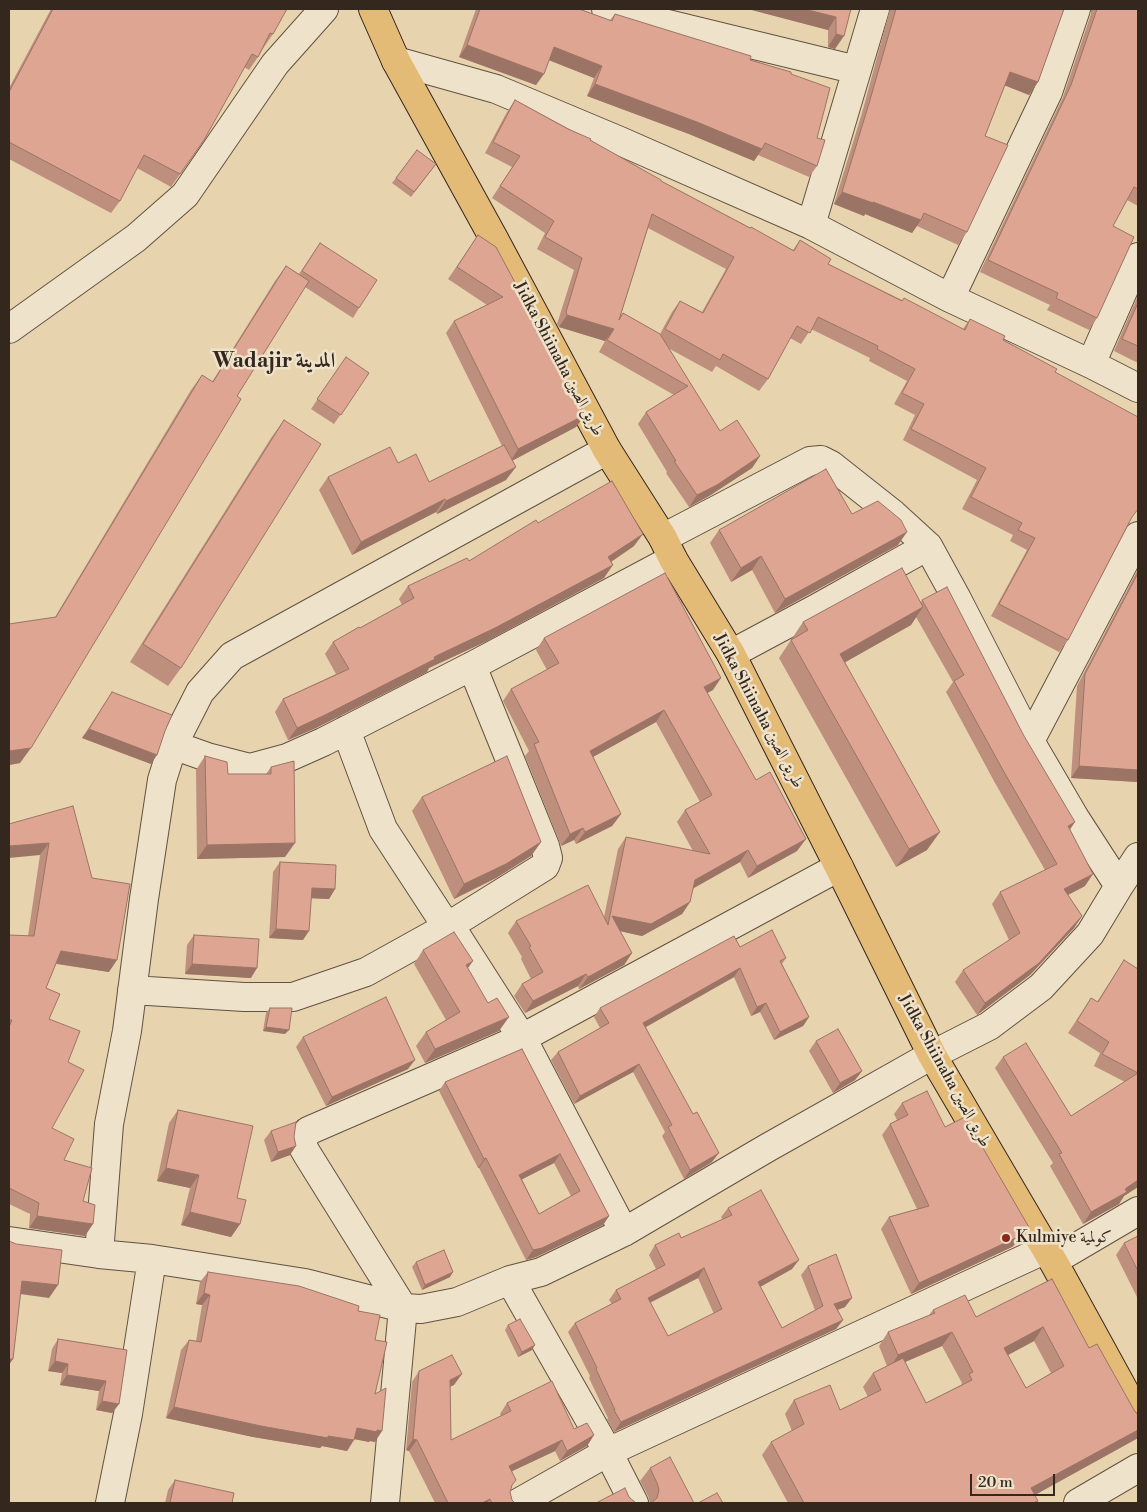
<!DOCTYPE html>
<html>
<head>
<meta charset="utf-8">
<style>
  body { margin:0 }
  #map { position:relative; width:1147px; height:1512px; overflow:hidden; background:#e7d3ae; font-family:"Libre Bodoni",serif }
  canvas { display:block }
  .frame { position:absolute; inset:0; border:10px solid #34271d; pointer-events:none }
  .scale { position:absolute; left:970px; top:1474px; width:85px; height:22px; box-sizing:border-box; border:2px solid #34271d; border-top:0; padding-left:6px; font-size:15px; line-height:18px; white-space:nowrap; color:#34271d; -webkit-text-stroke:4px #efe2ca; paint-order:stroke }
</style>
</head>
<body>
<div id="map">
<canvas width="1147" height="1512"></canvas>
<div class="frame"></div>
<div class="scale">20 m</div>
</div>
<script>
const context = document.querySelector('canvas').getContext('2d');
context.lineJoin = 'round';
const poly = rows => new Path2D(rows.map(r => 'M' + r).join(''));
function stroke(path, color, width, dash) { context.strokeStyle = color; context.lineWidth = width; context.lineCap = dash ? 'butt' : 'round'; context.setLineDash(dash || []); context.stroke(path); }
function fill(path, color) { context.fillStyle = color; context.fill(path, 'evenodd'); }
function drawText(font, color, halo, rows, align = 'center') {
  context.font = font + ' "Libre Bodoni",Amiri,serif'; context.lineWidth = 5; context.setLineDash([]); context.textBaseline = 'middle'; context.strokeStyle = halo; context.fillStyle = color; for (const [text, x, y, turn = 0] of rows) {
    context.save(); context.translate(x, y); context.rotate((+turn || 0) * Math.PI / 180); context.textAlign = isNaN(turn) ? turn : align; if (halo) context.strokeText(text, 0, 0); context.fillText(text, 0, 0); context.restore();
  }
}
const minor = poly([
  [606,9,857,70],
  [396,61,496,89,620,141,811,225,950,298,1091,364,1138,388],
  [811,225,875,9],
  [950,298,1048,92,1076,9],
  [9,329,136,238,185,195,275,64,324,9],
  [1091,364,1138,257],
  [663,538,810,461,821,460,831,465,893,514,928,546],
  [731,654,817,608,928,546,957,599,1030,741,1075,818,1119,886],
  [346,730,383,829,447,927,458,938,522,1038,624,1232],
  [1030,741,1138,536],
  [173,745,207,757,250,768,287,758,323,742,472,666,673,559],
  [132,990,244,997,293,997,366,972,447,927,545,866,548,858,545,846,472,666],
  [9,1241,99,1254,152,1259,305,1283,403,1308,421,1309,457,1302,510,1280,541,1272,624,1232,767,1148,932,1055,989,1026,1041,987,1090,934,1119,886,1138,857],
  [99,1254,109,1124,127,1031,144,899,162,780,173,745,200,692,232,656,607,450],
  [1053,1261,1138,1211],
  [510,1280,608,1452,634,1503],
  [110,1503,128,1414,152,1259],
  [385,1503,403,1308,307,1154,303,1147,303,1139,308,1131,522,1038,839,867],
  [518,1503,608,1452,1046,1249],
  [1078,1503,1138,1468]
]);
const major = poly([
  [373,9,396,61,493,237,607,450,663,538,673,559,731,654,839,867,932,1055,1053,1261,1138,1416]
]);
const wall = poly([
  [51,9,287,9,273,34,264,47,258,57,249,70,244,67,204,140,171,187,137,168,120,201,111,213,9,159,9,88],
  [476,9,579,9,610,20,615,14,791,74,817,138,817,166,809,177,758,155,754,161,689,134,587,96,594,78,549,60,536,85,459,57],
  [748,9,851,9,835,49,828,47,828,30],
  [890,9,1064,9,1038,82,1029,95,1005,85,985,136,967,232,958,245,917,226,912,233,865,214,864,216,834,204,862,113],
  [1091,9,1138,9,1138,206,1127,200,1113,226,1097,318,1089,330,1047,310,1050,305,980,272,1063,97,1091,14],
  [515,100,590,140,661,181,793,250,800,240,828,264,902,300,963,329,970,319,1055,372,1130,522,1068,640,1059,652,991,616,1027,550,1010,541,1013,535,962,509,977,480,903,440,915,415,894,404,907,381,869,361,870,358,811,329,801,344,790,338,768,379,759,391,716,366,712,372,668,348,720,431,760,456,752,468,709,496,689,507,666,473,667,472,638,424,646,412,674,395,599,352,605,341,559,327,557,324,574,270,537,249,545,233,492,198,512,167,485,153,507,112],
  [648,228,726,269,702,312,680,301,672,312,660,334,623,313,620,317],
  [417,150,436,164,411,197,392,183],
  [478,235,576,427,512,460,506,480,437,514,436,512,352,555,319,490,328,477,398,463,429,482,502,446,446,333,454,321,487,305,448,279],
  [320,243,359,308,353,318,305,287,237,396,20,763,9,765,9,624,55,617,191,390,202,375,212,382,275,281,286,266,299,274],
  [1138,295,1138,363,1114,351],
  [346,357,369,373,334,424,311,409],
  [284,420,181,668,168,686,130,662,271,438],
  [852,514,898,545,775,613,752,570,731,582,710,543,719,530],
  [538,523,634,546,611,562,604,578,487,641,429,668,427,672,316,728,288,740,275,712,283,699,336,674,325,654,333,642,402,605,399,599,408,586,469,561],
  [1138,569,1138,782,1071,778,1077,686],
  [922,600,1070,829,1085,886,1068,895,1082,916,1074,928,1030,975,977,1015,955,982,963,970,1009,940,992,904,1000,892,1045,870,995,783,946,692,953,682,916,617,911,625,845,662,927,850,896,867,779,658,803,622,921,602],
  [544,638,713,690,707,693,756,780,797,851,748,878,740,862,693,888,690,902,682,914,642,936,620,931,632,953,624,965,579,989,578,986,525,1013,514,996,522,984,531,979,521,959,522,957,508,933,516,921,604,917,618,849,626,837,693,851,677,822,685,810,700,802,656,722,593,757,621,814,612,826,576,844,574,840,561,846,525,756,529,751,503,701,511,689,547,670,536,650],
  [112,692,165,731,151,764,82,738],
  [205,756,228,774,266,774,271,767,285,857,197,859,196,770],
  [422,797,541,842,531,856,496,878,454,899,412,811],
  [73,806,109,972,56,964,46,988,49,1019,68,1062,52,1128,64,1160,83,1201,85,1236,29,1228,30,1214,9,1204,9,935,28,936,40,855],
  [280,862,335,889,329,899,311,898,303,940,269,938,273,872],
  [194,935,251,978,185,974,187,945],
  [740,947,786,958,782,964,809,1017,803,1026,774,1040,760,1012,751,1016,734,977,646,1027,712,1162,684,1179,662,1136,665,1132,633,1072,574,1104,551,1060,558,1052,600,1028,594,1017,600,1008],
  [423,950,468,968,499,1031,425,1063,416,1046,426,1032,446,1020,414,964],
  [1124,960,1138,969,1138,968,1138,1187,1124,1196,1119,1204,1083,1224,1050,1166,1053,1163,995,1068,1003,1057,1071,1116,1125,1082,1094,1066,1100,1053,1068,1033,1091,998,1097,1002],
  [270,1008,285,1034,263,1031,266,1013],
  [303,1037,408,1069,326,1106,296,1047],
  [816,1041,862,1071,855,1080,833,1093,809,1051],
  [522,1049,609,1216,603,1225,536,1257,526,1260,479,1168,478,1168,439,1091,445,1082],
  [554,1163,571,1196,539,1214,522,1179],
  [902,1103,945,1127,1022,1240,1015,1244,1012,1247,911,1294,881,1229,889,1217,917,1209,882,1135,890,1124,897,1120,894,1114],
  [178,1110,237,1198,240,1224,231,1237,181,1225,190,1188,157,1181,169,1123],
  [271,1131,290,1155,271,1162,264,1140],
  [728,1208,792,1269,760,1287,782,1328,815,1310,801,1275,808,1266,845,1307,838,1310,843,1320,836,1329,614,1432,607,1420,608,1418,589,1378,590,1376,568,1332,575,1323,612,1304,609,1300,616,1290,656,1269,649,1255,655,1245,681,1238,723,1220,721,1217],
  [698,1278,714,1314,668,1336,650,1303],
  [1138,1236,1138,1299,1116,1255,1124,1243],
  [416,1262,450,1277,422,1290,412,1267],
  [208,1272,358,1311,375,1340,375,1442,370,1441,369,1442,354,1439,347,1451,322,1446,320,1448,253,1437,166,1418,181,1350,189,1340,196,1341,202,1305,196,1304,200,1282],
  [1052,1279,1089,1348,1134,1410,1138,1415,1138,1438,1035,1495,1036,1503,788,1503,762,1455,771,1442,792,1431,785,1414,794,1400,840,1410,868,1397,863,1387,873,1373,887,1366,879,1346,888,1332,929,1315,933,1310,976,1317],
  [1034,1341,1051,1373,1026,1388,1008,1355],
  [942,1346,962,1383,961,1385,926,1403,905,1362],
  [508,1325,532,1350,518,1357,505,1330],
  [58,1339,127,1350,119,1404,112,1413,96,1410,99,1391,60,1385,62,1373,48,1371,52,1349],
  [419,1371,454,1385,450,1386,451,1440,501,1416,500,1414,507,1403,574,1429,594,1435,587,1446,560,1461,555,1451,512,1471,511,1488,510,1492,512,1500,515,1503,435,1503,409,1451,406,1450,412,1382],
  [650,1468,694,1503,650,1503,648,1496,640,1481],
  [175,1480,232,1503,165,1503,168,1490]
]);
const shadedWall = poly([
  [748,9,804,9,836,17,828,30],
  [836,34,844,36,835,49,828,47],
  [467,45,544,74,536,85,459,57],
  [554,47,602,66,594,78,546,59],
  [1010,72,1038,82,1029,95,1001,84],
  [595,84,697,122,762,149,754,161,689,134,587,96],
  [842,192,873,202,921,220,912,233,865,214,864,216,834,204],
  [567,315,614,329,605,341,559,327],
  [585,415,576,427,510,462,518,449],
  [760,456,752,468,709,496,689,507,697,495],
  [516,467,506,480,437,514,446,501],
  [445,499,436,512,352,555,361,542],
  [907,532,898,545,775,613,785,599],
  [643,534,634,546,599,570,608,557],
  [761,556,752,570,731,582,741,568],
  [613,565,604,578,487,641,429,668,427,672,316,728,288,740,297,728],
  [923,607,911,625,828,672,840,654],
  [721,678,713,690,696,699,704,687],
  [664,710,656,722,582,763,590,751],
  [89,729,157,755,151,764,82,738],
  [31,748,20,763,9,765,9,751],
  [1079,766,1138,770,1138,782,1071,778],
  [621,814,612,826,576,844,585,832],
  [1075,822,1067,834,1068,826],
  [583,828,574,840,561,846,570,834],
  [940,832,927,850,896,867,909,849],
  [806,839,797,851,748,878,757,866],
  [541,842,531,856,496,878,454,899,464,884],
  [49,843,40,855,9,858,9,846],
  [295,843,285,857,197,859,207,845],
  [748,850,740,862,687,892,695,880],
  [1093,874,1085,886,1056,901,1064,889],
  [312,888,335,889,329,899,305,898],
  [690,902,682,914,642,936,606,928,612,916],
  [1082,916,1074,928,1030,975,977,1015,985,1003],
  [276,929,309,931,303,940,269,938],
  [61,951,117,960,109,972,53,963],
  [632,953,624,965,579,989,588,977],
  [473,961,463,975,466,965],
  [192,964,257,968,251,978,185,974],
  [740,968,734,977,637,1032,643,1023],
  [586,974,578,986,525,1013,533,1001],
  [766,1003,760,1012,751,1016,757,1007],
  [509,1017,499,1031,425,1063,435,1049],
  [809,1017,803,1026,774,1040,780,1032],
  [266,1027,289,1030,285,1034,263,1031],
  [415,1060,408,1069,326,1106,332,1097],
  [639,1064,633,1072,574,1104,580,1096],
  [862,1071,855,1080,833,1093,840,1083],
  [296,1146,290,1155,271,1162,278,1152],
  [719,1153,712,1162,684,1179,690,1170],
  [560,1154,554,1163,513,1184,519,1175],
  [486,1158,479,1168,478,1168,484,1159],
  [166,1168,199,1175,190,1188,157,1181],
  [1138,1180,1138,1187,1124,1196,1119,1204,1083,1224,1091,1212],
  [190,1212,240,1224,231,1237,181,1225],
  [37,1216,93,1224,85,1236,29,1228],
  [609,1216,603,1225,536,1257,526,1260,533,1250],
  [1030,1229,1022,1240,1015,1244,1012,1247,911,1294,919,1283],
  [799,1260,792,1269,751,1292,758,1282],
  [704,1268,698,1278,641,1307,648,1298],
  [453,1272,450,1277,422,1290,425,1285],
  [22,1281,58,1285,49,1298,13,1293],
  [204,1293,210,1295,202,1305,196,1304],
  [852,1298,845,1307,828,1313,834,1304],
  [843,1320,836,1329,614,1432,621,1422],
  [1043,1327,1034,1341,995,1362,1004,1348],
  [952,1332,942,1346,889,1369,898,1355],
  [535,1345,532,1350,518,1357,522,1352],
  [9,1359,13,1359,9,1365],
  [55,1361,68,1364,62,1373,48,1371],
  [462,1374,454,1385,443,1390,450,1380],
  [67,1375,106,1381,99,1391,60,1385],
  [102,1401,119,1404,112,1413,96,1410],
  [174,1407,328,1436,354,1440,347,1451,322,1446,320,1448,253,1437,166,1418],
  [357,1428,377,1430,382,1431,375,1442,370,1441,369,1442,349,1438],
  [1138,1430,1138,1438,1022,1502,1031,1488],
  [594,1435,587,1446,560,1461,567,1451],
  [413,1439,417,1440,409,1451,406,1450],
  [562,1440,555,1451,502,1476,509,1466],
  [490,1499,487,1503,482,1503]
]);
const building = poly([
  [53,9,287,9,273,34,270,33,258,57,252,54,204,140,180,174,144,155,120,201,9,142,9,92,53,9],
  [480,9,579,9,612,21,615,14,751,56,750,60,791,72,791,74,830,88,817,138,825,140,817,166,765,143,762,149,697,122,595,84,602,66,554,47,544,74,467,45,480,9],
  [804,9,851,9,844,36,836,34,836,17,804,9],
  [896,9,1064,9,1038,82,1010,72,985,136,1008,145,967,232,924,213,921,220,873,202,873,203,842,192,870,100,896,9],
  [1097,9,1138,9,1138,189,1134,187,1113,226,1134,237,1097,318,1056,298,1058,293,988,260,1071,85,1097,9],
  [515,100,568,129,591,139,590,140,661,180,661,181,750,228,751,227,794,251,800,240,831,259,828,264,902,301,904,298,965,330,970,319,1005,336,1003,340,1057,369,1055,372,1138,417,1138,509,1132,517,1068,640,999,604,1035,538,1018,530,1022,523,971,497,986,468,911,429,924,404,902,393,915,369,877,349,878,346,818,317,810,333,797,326,768,379,723,354,720,360,665,329,680,301,703,313,734,257,652,214,619,320,623,313,660,334,720,431,737,420,760,456,717,485,697,495,674,461,676,461,646,412,688,386,607,340,614,329,567,315,566,312,582,258,545,237,554,221,500,186,520,156,493,142,515,100],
  [417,150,436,164,414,192,396,178,417,150],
  [478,235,496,247,533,316,552,357,553,355,585,415,518,449,454,321,503,297,457,267,478,235],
  [320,243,377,280,359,308,302,271,320,243],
  [286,266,309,281,237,396,241,399,31,748,9,751,9,624,56,617,202,375,213,382,286,266],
  [1138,303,1138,346,1122,339,1138,303],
  [346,357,369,373,341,415,317,399,346,357],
  [284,420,321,444,181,668,143,644,284,420],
  [504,445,516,467,446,501,445,499,361,542,328,477,390,447,398,463,416,454,429,482,504,445],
  [826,469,852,514,878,501,901,520,907,532,785,599,761,556,741,568,719,530,826,469],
  [612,481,643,534,608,557,613,565,495,628,434,657,435,659,325,715,297,728,283,699,349,669,333,642,359,627,360,628,414,598,408,586,467,558,469,561,536,520,538,523,612,481],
  [902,568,923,607,840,654,940,832,909,849,791,640,808,630,803,622,902,568],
  [665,573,721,678,704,687,756,780,770,772,806,839,757,866,748,850,695,880,690,902,651,924,612,916,632,953,588,977,586,974,533,1001,522,984,543,972,529,947,531,946,516,921,588,885,608,925,626,837,710,854,685,810,712,795,664,710,590,751,621,814,585,832,583,828,570,834,534,744,539,742,511,689,559,663,544,638,665,573],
  [1138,573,1138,770,1079,766,1085,674,1138,573],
  [947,587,1024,736,1075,822,1068,826,1093,874,1064,889,1082,916,1039,963,985,1003,963,970,1020,933,1000,892,1057,864,1004,772,954,681,964,675,922,600,947,587],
  [112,692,172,715,165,731,157,755,89,729,112,692],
  [205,756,227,762,228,774,271,774,271,767,294,761,295,843,207,845,205,756],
  [507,756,541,842,506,864,464,884,422,797,507,756],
  [73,806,92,878,130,884,117,960,61,951,46,988,60,994,49,1019,80,1031,68,1062,84,1070,52,1128,74,1139,64,1160,92,1168,83,1201,95,1205,93,1224,37,1216,39,1203,9,1188,9,1027,12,1020,9,1020,9,935,34,936,49,843,9,846,9,824,73,806],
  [280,862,336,865,335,889,312,888,309,931,276,929,280,862],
  [772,930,786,958,780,961,809,1017,780,1032,766,1003,757,1007,740,968,643,1023,693,1114,697,1112,719,1153,690,1170,668,1127,672,1125,639,1064,580,1096,558,1052,609,1023,600,1008,734,936,740,947,772,930],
  [454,932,473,961,466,965,488,1003,497,998,509,1017,435,1049,426,1032,460,1012,423,950,454,932],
  [194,935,259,939,257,968,192,964,194,935],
  [1124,960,1138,969,1138,1073,1102,1054,1109,1042,1077,1021,1091,998,1098,1002,1124,960],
  [386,997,415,1060,332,1097,303,1037,386,997],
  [270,1008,292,1008,289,1030,266,1027,270,1008],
  [838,1029,862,1071,840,1083,816,1041,838,1029],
  [1026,1043,1071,1116,1138,1073,1138,1180,1125,1189,1127,1192,1091,1212,1059,1154,1062,1153,1003,1057,1026,1043],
  [522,1049,609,1216,542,1248,533,1250,486,1158,484,1159,445,1082,522,1049],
  [560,1154,580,1191,539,1214,519,1175,560,1154],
  [927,1091,945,1127,965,1117,1030,1229,1019,1234,1020,1236,919,1283,889,1217,929,1206,890,1124,908,1115,902,1103,927,1091],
  [178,1110,253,1126,237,1198,246,1200,240,1224,190,1212,199,1175,166,1168,178,1110],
  [296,1122,294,1137,296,1146,278,1152,271,1131,296,1122],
  [761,1190,799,1260,758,1282,782,1328,823,1306,808,1266,836,1254,852,1298,834,1304,843,1320,621,1422,614,1410,615,1410,596,1369,597,1368,575,1323,621,1299,616,1290,665,1265,655,1245,679,1233,681,1238,732,1215,728,1208,761,1190],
  [704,1268,722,1309,668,1336,648,1298,704,1268],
  [1138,1236,1138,1271,1124,1243,1138,1236],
  [9,1241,16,1244,62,1250,58,1285,22,1281,13,1359,9,1359,9,1241],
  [444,1250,453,1272,425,1285,416,1262,444,1250],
  [208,1272,299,1286,359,1306,358,1311,380,1315,375,1340,387,1342,375,1394,386,1388,382,1431,377,1430,377,1432,357,1428,354,1440,328,1436,328,1438,261,1426,174,1407,189,1340,201,1342,210,1295,204,1293,208,1272],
  [1052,1279,1089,1348,1097,1344,1134,1410,1138,1415,1138,1430,1031,1488,1038,1501,1033,1503,804,1503,771,1442,804,1424,794,1400,830,1385,840,1410,881,1390,873,1373,903,1358,926,1403,972,1380,969,1374,973,1372,952,1332,898,1355,888,1332,935,1313,933,1310,965,1295,976,1317,1052,1279],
  [1043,1327,1064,1366,1026,1388,1004,1348,1043,1327],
  [520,1319,535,1345,522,1352,508,1325,520,1319],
  [58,1339,127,1350,119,1404,102,1401,106,1381,67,1375,68,1364,55,1361,58,1339],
  [452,1355,462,1374,450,1380,451,1440,511,1411,507,1403,552,1381,574,1429,587,1423,594,1435,567,1451,562,1440,509,1466,516,1480,512,1485,510,1492,512,1500,515,1503,492,1503,490,1499,482,1503,448,1503,417,1440,413,1439,419,1371,452,1355],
  [670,1457,694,1503,651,1503,657,1498,659,1490,657,1483,650,1468,670,1457],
  [175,1480,234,1493,232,1503,170,1503,175,1480],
  [625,1488,629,1497,636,1503,596,1503,625,1488],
  [717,1493,723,1503,698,1503,717,1493]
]);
const markers = [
  [1006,1238,5,"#8f2418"]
];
const streetNames = [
  ["Jidka Shiinaha طريق الصين",558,359,62],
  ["Jidka Shiinaha طريق الصين",758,711,62],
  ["Jidka Shiinaha طريق الصين",944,1071,61]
];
const poiNames = [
  ["Kulmiye كولمية",1016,1238]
];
const districtNames = [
  ["Wadajir المدينة",274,362]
];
stroke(minor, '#615241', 30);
stroke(major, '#34271d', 30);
stroke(minor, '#efe2ca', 28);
stroke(major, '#e4ba77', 28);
fill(wall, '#bf8f7e');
fill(shadedWall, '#9b7466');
fill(building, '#dea692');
stroke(building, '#9b7466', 1);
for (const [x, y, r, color] of markers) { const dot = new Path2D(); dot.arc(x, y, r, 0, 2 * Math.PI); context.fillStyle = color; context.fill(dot); stroke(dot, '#efe2ca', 2); }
drawText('16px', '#34271d', '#efe2ca', streetNames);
drawText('16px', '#34271d', '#efe2ca', poiNames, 'left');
drawText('bold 21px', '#34271d', '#efe2ca', districtNames);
</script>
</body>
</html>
